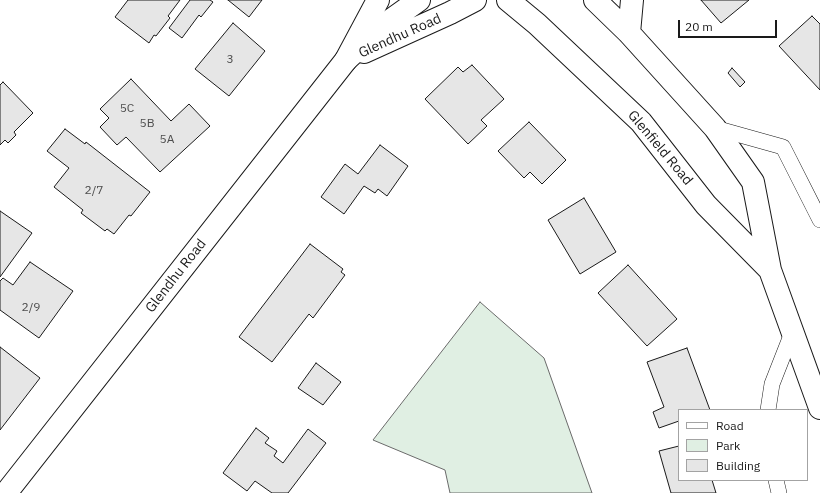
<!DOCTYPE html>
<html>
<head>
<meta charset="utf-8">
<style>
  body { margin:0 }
  #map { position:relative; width:820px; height:493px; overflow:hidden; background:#fff; font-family:"IBM Plex Sans",sans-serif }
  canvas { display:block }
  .legend { position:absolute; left:678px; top:409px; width:130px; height:72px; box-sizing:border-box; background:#fff; border:1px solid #a3a3a3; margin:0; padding:5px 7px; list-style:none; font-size:12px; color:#1a1a1a }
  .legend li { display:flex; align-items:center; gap:8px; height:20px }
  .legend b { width:20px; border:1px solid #a3a3a3 }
  .scale { position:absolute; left:678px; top:20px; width:99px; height:18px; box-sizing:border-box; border:2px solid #1a1a1a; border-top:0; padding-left:5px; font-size:12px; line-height:14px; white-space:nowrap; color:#1a1a1a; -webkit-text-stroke:3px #fff; paint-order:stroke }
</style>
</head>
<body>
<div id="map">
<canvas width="820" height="493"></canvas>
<ul class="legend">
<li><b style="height:5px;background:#fff"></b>Road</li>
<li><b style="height:11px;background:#e0efe3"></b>Park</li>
<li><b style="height:11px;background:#e6e6e6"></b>Building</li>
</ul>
<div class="scale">20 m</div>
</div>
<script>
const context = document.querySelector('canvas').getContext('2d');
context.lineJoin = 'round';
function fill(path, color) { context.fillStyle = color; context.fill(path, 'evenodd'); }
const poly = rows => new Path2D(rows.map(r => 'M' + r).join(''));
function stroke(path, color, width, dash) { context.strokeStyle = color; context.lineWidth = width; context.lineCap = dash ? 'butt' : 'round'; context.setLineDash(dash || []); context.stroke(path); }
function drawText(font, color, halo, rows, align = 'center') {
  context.font = font + ' "IBM Plex Sans",sans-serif'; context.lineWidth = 3; context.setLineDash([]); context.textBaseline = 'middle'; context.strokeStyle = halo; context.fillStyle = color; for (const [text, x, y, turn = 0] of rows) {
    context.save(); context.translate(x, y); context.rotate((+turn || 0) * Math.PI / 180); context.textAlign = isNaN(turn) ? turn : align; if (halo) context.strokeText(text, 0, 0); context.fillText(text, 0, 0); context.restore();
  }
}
const green = poly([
  [480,302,544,358,592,493,450,493,445,470,373,440,480,302]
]);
const building = poly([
  [128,0,180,0,168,16,170,18,156,36,154,35,149,43,115,17,128,0],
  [190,0,210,0,213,2,201,17,199,15,182,38,169,28,190,0],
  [228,0,262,0,249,17,228,0],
  [701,0,749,0,721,23,701,0],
  [812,16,820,24,820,90,779,46,812,16],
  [233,23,265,51,229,96,195,69,233,23],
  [472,65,504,99,481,120,487,126,468,144,425,99,458,67,463,72,472,65],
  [732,68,745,82,740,87,728,73,732,68],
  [131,79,171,121,189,104,210,126,160,172,126,137,117,145,100,127,109,118,100,109,131,79],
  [3,82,33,113,14,132,16,135,8,143,5,140,0,145,0,85,3,82],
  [529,122,566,160,542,184,530,172,524,178,498,151,529,122],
  [65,129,85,144,86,142,150,192,131,216,129,215,114,234,107,229,105,231,81,213,83,210,54,187,69,168,47,151,65,129],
  [380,145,408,166,387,196,378,189,375,193,364,186,344,214,321,197,345,164,358,174,380,145],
  [584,198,616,252,580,274,548,220,584,198],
  [0,211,32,233,0,277,0,211],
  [310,244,343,269,341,272,345,275,313,318,309,314,272,362,239,337,310,244],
  [30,262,73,291,39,338,0,310,0,281,3,278,13,285,30,262],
  [628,265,677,319,647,346,598,293,628,265],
  [0,347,40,378,0,430,0,347],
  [687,348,710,410,679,410,679,421,659,428,653,412,664,407,647,362,687,348],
  [316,363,341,382,323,405,298,388,316,363],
  [256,428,269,438,265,443,277,451,274,456,283,463,308,429,326,443,288,493,272,493,255,481,247,491,223,473,256,428],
  [679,446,679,480,712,480,716,493,671,493,659,451,679,446]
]);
const lane = poly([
  [715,128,783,147,820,220],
  [768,410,772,384,792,333],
  [776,480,779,493]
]);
const street = poly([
  [364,52,450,13,475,0],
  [6,493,346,60,384,25,419,0]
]);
const primary = poly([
  [508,0,537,24,641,122,706,205,770,270],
  [595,0,629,33,715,128,753,182,770,270,820,408],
  [629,33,632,0],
  [346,60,378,0]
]);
const numberNames = [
  ["3",230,60],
  ["5C",127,109],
  ["5B",147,124],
  ["5A",167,140],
  ["2/7",94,191],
  ["2/9",31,308]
];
const streetNames = [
  ["Glendhu Road",400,36,-24],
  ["Glenfield Road",660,148,50],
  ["Glendhu Road",176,276,-52]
];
fill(green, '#e0efe3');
stroke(green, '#6a6a6a', 1);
fill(building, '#e6e6e6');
stroke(building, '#1a1a1a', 1);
stroke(lane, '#1a1a1a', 16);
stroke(street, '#1a1a1a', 24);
stroke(primary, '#1a1a1a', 24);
stroke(lane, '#fff', 15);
stroke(street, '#fff', 22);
stroke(primary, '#fff', 22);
drawText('12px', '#4d4d4d', null, numberNames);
drawText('14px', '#1a1a1a', '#fff', streetNames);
</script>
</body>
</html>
